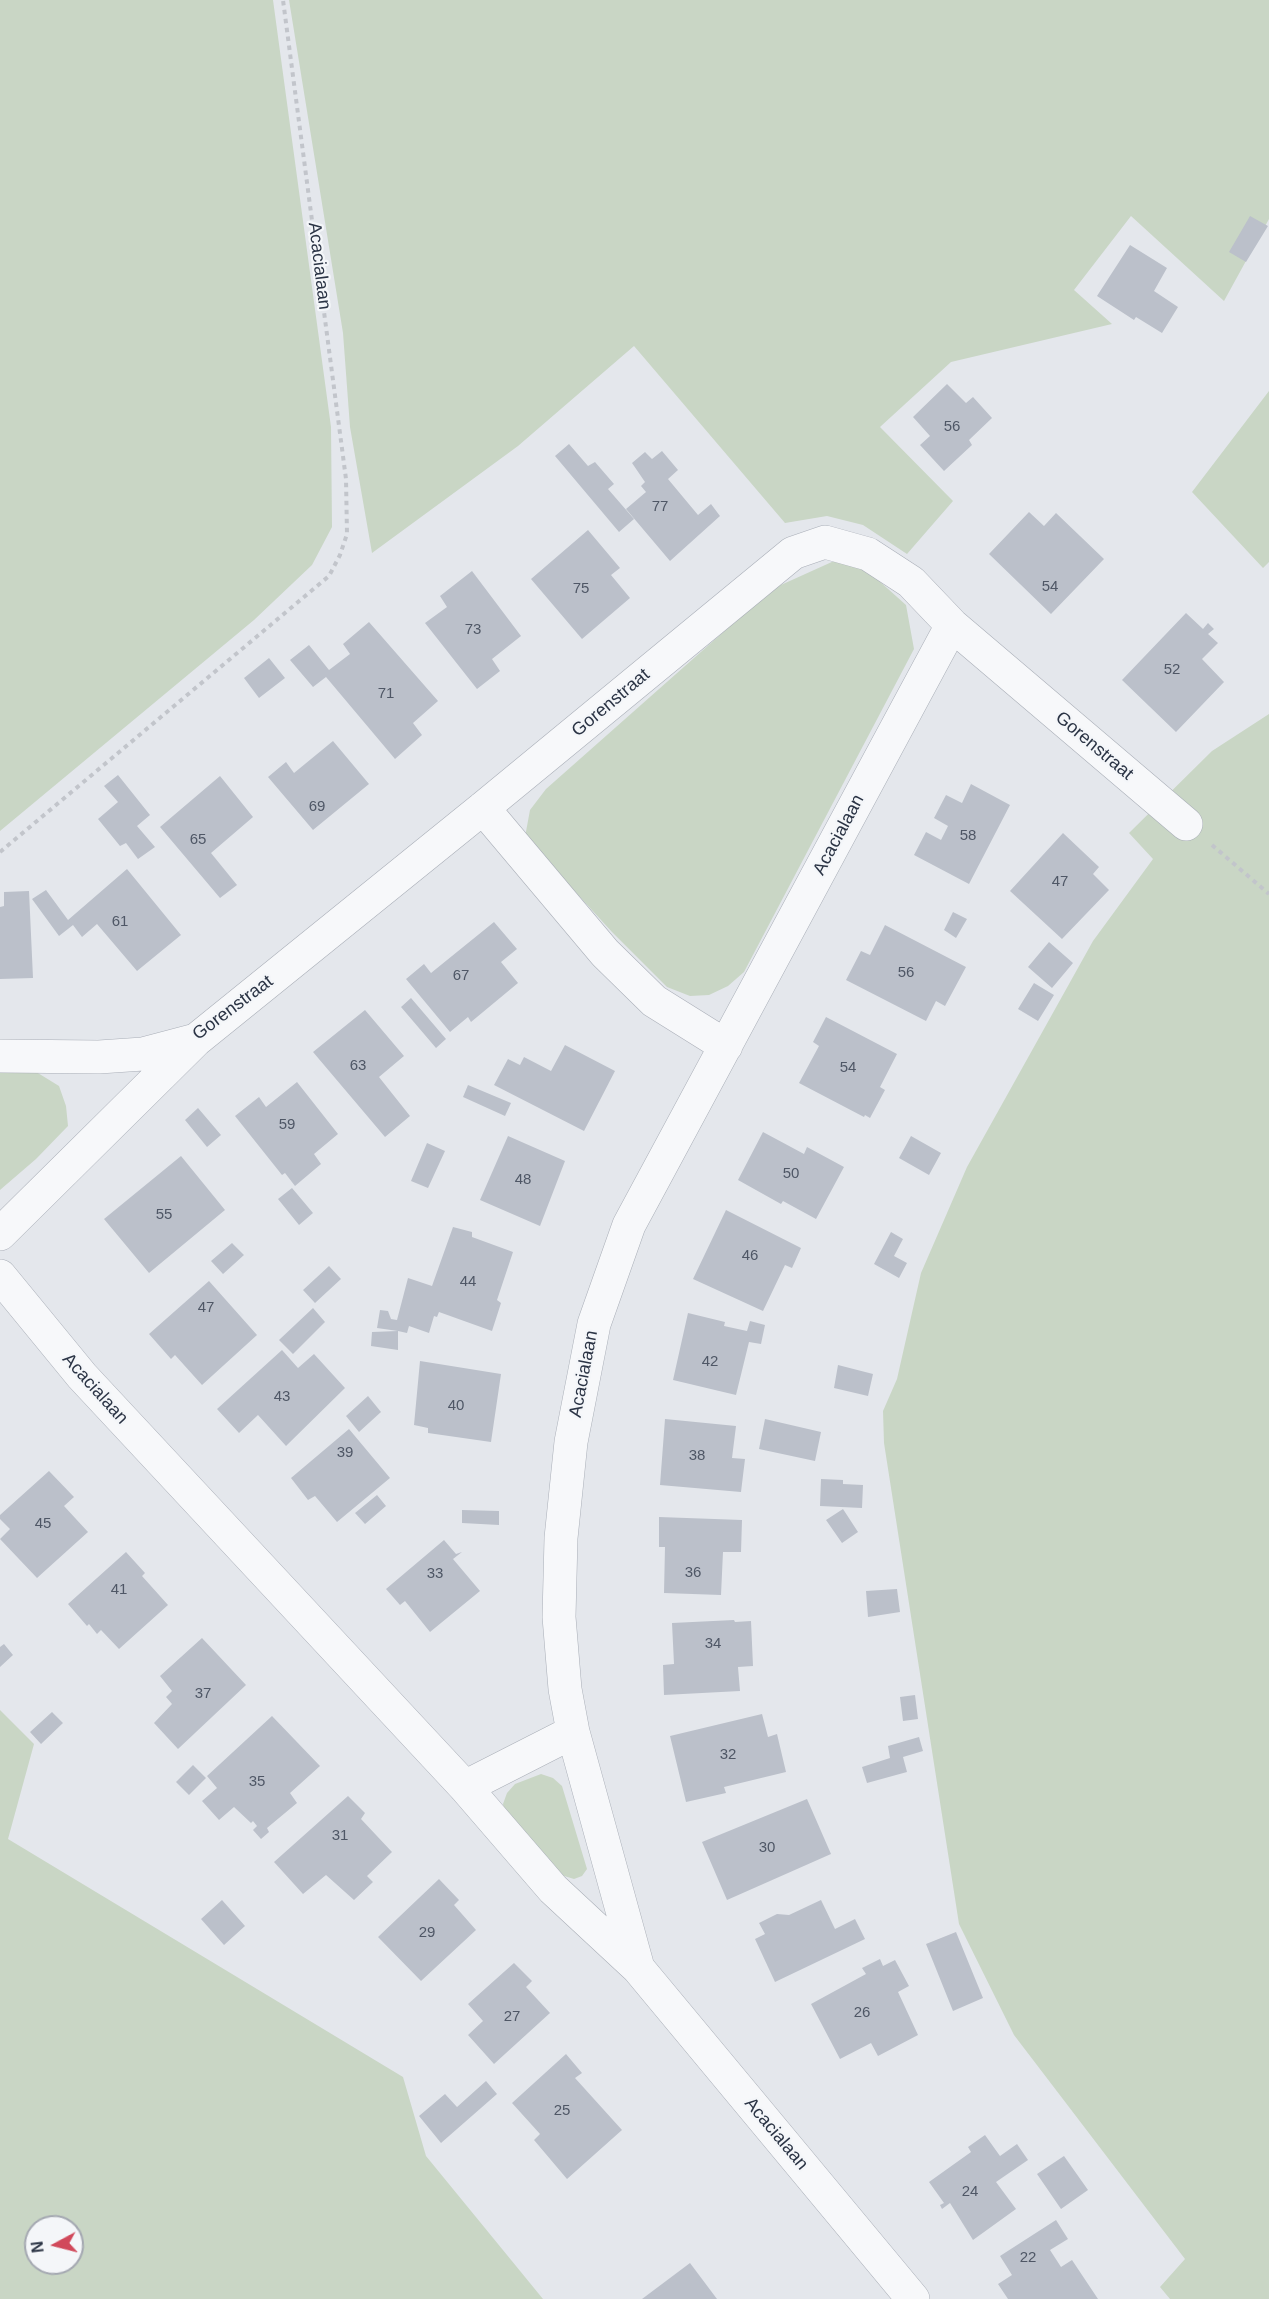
<!DOCTYPE html>
<html>
<head>
<meta charset="utf-8">
<style>
  body { margin:0 }
  #map { position:relative; width:1269px; height:2299px; overflow:hidden; background:#e4e7ec; font-family:Arial,sans-serif }
  canvas { display:block }
  .north { position:absolute; left:24px; top:2215px; width:60px; height:60px; box-sizing:border-box; background:#f4f6f9; border:2px solid #a4a8b1; border-radius:50%; rotate:263deg; font-size:16px; font-weight:700; line-height:24px; text-align:center; color:#2b3445 }
  .north::after { content:''; display:block; margin:auto; width:21px; height:27px; background:#d1495b; clip-path:polygon(50% 0,100% 100%,50% 72%,0 100%) }
</style>
</head>
<body>
<div id="map">
<canvas width="1269" height="2299"></canvas>
<div class="north">N</div>
</div>
<script>
const context = document.querySelector('canvas').getContext('2d');
context.lineJoin = 'round';
function fill(path, color) { context.fillStyle = color; context.fill(path, 'evenodd'); }
const poly = rows => new Path2D(rows.map(r => 'M' + r).join(''));
function stroke(path, color, width, dash) { context.strokeStyle = color; context.lineWidth = width; context.lineCap = dash ? 'butt' : 'round'; context.setLineDash(dash || []); context.stroke(path); }
function drawText(font, color, halo, rows, align = 'center') {
  context.font = font + ' Arial,sans-serif'; context.lineWidth = 4.5; context.setLineDash([]); context.textBaseline = 'middle'; context.strokeStyle = halo; context.fillStyle = color; for (const [text, x, y, turn = 0] of rows) {
    context.save(); context.translate(x, y); context.rotate((+turn || 0) * Math.PI / 180); context.textAlign = isNaN(turn) ? turn : align; if (halo) context.strokeText(text, 0, 0); context.fillText(text, 0, 0); context.restore();
  }
}
const green = poly([
  [0,0,273,0,331,427,332,527,312,565,254,620,0,831],
  [289,0,1269,0,1269,219,1224,301,1131,216,1074,290,1112,324,951,362,880,427,953,501,907,554,863,525,827,516,785,523,634,346,518,446,372,553,350,427,343,333],
  [1269,391,1269,562,1263,568,1192,492],
  [834,561,868,571,906,605,914,649,744,972,728,986,709,995,690,996,667,987,612,932,525,837,530,810,546,789,772,589],
  [1269,714,1269,2299,1170,2299,1160,2287,1185,2259,1014,2035,959,1924,884,1443,883,1411,897,1379,921,1273,967,1167,1093,941,1153,859,1129,833,1212,751],
  [33,1070,59,1086,66,1106,68,1126,36,1159,0,1190,0,1071],
  [0,1710,34,1744,8,1839,403,2077,426,2156,543,2299,0,2299],
  [36,2227,72,2227,72,2263,36,2263],
  [541,1774,553,1778,562,1786,587,1869,582,1876,574,1879,561,1875,505,1813,503,1804,507,1793,515,1784]
]);
const building = poly([
  [1250,216,1268,226,1246,262,1229,252],
  [1130,245,1167,268,1154,291,1178,307,1162,333,1136,317,1134,320,1097,296],
  [947,384,966,403,973,397,992,418,969,440,972,445,944,471,920,445,930,436,913,417],
  [569,444,588,466,595,462,614,484,608,489,634,519,619,532,555,456],
  [662,451,678,470,668,479,698,515,711,504,720,516,670,561,626,509,646,492,641,486,645,482,632,463,645,452,652,459],
  [1029,512,1044,526,1056,513,1104,559,1051,614,989,554],
  [588,530,620,568,611,575,630,598,582,639,531,579],
  [472,571,521,636,492,659,500,671,477,689,425,623,447,607,440,596],
  [1186,613,1203,629,1208,623,1214,629,1208,634,1218,643,1202,659,1224,682,1176,732,1122,680],
  [369,622,438,701,413,723,422,735,395,759,326,677,313,687,290,660,309,645,329,670,350,654,343,644],
  [269,658,285,678,259,698,244,678],
  [333,741,369,784,313,830,268,777,286,762,294,773],
  [118,775,150,815,137,826,155,847,138,859,126,843,120,846,98,819,118,802,104,786],
  [220,776,253,817,211,853,237,885,220,898,160,827],
  [971,784,1010,805,969,884,914,855,926,832,941,840,948,826,934,818,946,795,962,803],
  [1063,833,1099,867,1093,874,1109,890,1062,939,1010,891],
  [127,869,181,935,137,971,97,924,82,937,73,925,59,936,32,899,46,890,68,920],
  [29,891,33,978,0,979,0,907,4,906,4,892],
  [953,912,967,919,956,938,944,930],
  [494,922,517,949,501,962,518,983,471,1022,468,1017,450,1032,406,979,424,964,431,973],
  [885,925,966,967,945,1006,936,1001,926,1021,846,980,861,951,870,955],
  [1049,942,1073,963,1052,988,1028,967],
  [1034,983,1054,995,1038,1021,1018,1009],
  [411,998,446,1039,436,1048,401,1007],
  [365,1010,404,1056,379,1077,410,1116,385,1137,313,1052],
  [826,1017,897,1054,880,1087,885,1090,870,1118,865,1115,864,1117,799,1083,819,1046,813,1042],
  [565,1045,615,1071,584,1131,494,1085,508,1059,520,1065,524,1057,551,1071],
  [297,1082,338,1134,314,1154,321,1164,295,1186,285,1173,282,1175,235,1116,259,1097,266,1107],
  [468,1085,511,1103,505,1116,463,1097],
  [198,1108,221,1135,207,1147,185,1120],
  [763,1132,804,1154,807,1147,844,1167,816,1219,783,1201,781,1204,738,1180],
  [508,1136,565,1161,540,1226,480,1200],
  [911,1136,941,1153,929,1175,899,1158],
  [427,1143,445,1151,428,1188,411,1181],
  [181,1156,225,1210,149,1273,104,1219],
  [292,1188,313,1213,299,1225,278,1199],
  [726,1210,801,1248,792,1268,785,1265,763,1311,693,1279],
  [453,1227,472,1232,472,1237,513,1252,497,1300,501,1303,492,1331,439,1312,437,1317,434,1316,429,1333,409,1326,407,1333,398,1331,398,1350,371,1346,372,1332,398,1331,377,1328,380,1310,388,1311,391,1319,397,1320,408,1278,432,1286],
  [891,1232,903,1239,894,1256,907,1263,899,1278,874,1264],
  [232,1243,244,1255,223,1274,211,1261],
  [329,1266,341,1279,315,1303,303,1290],
  [209,1281,257,1335,202,1385,175,1355,171,1359,149,1334],
  [313,1308,325,1322,293,1354,279,1340],
  [688,1313,725,1322,724,1326,747,1331,750,1321,765,1325,761,1344,749,1342,736,1395,673,1380],
  [282,1350,298,1368,314,1354,345,1388,286,1446,258,1415,239,1433,217,1409],
  [420,1361,501,1374,491,1442,428,1433,428,1428,414,1425],
  [838,1365,873,1374,868,1396,834,1388],
  [368,1396,381,1412,359,1432,346,1416],
  [665,1419,736,1426,732,1458,745,1459,741,1492,660,1485],
  [765,1419,821,1432,815,1461,759,1449],
  [349,1429,390,1478,337,1522,315,1496,308,1500,291,1478],
  [49,1471,74,1497,64,1506,88,1532,37,1578,0,1539,10,1529,0,1519,0,1515],
  [821,1479,843,1480,843,1484,863,1485,862,1508,820,1506],
  [377,1495,386,1506,365,1524,355,1513],
  [843,1509,858,1532,842,1543,826,1520],
  [462,1510,499,1511,499,1525,462,1523],
  [659,1517,742,1520,741,1552,723,1552,721,1595,664,1593,665,1547,659,1547],
  [444,1540,456,1554,462,1552,453,1559,480,1591,430,1632,405,1601,400,1605,386,1589],
  [126,1552,145,1573,142,1576,168,1605,119,1649,101,1630,97,1634,89,1624,87,1626,68,1604],
  [897,1589,900,1612,868,1617,866,1591],
  [734,1620,735,1622,751,1621,753,1666,738,1667,740,1691,664,1695,663,1665,674,1664,672,1623],
  [202,1638,246,1685,178,1749,154,1723,172,1704,166,1697,172,1691,160,1676],
  [4,1644,13,1655,0,1667,0,1647],
  [915,1695,918,1719,903,1721,900,1697],
  [52,1712,63,1723,41,1744,30,1732],
  [762,1714,768,1737,777,1734,786,1772,724,1787,726,1793,686,1802,670,1736],
  [272,1716,320,1766,290,1793,297,1803,267,1828,269,1832,261,1839,253,1830,257,1826,253,1821,251,1823,234,1807,219,1820,202,1801,217,1788,207,1776],
  [919,1737,923,1751,903,1757,907,1772,867,1783,862,1767,890,1758,888,1746],
  [193,1765,206,1778,189,1795,176,1782],
  [348,1796,365,1813,361,1819,392,1852,367,1876,373,1882,354,1900,326,1875,303,1894,274,1862],
  [807,1799,831,1854,727,1900,702,1842],
  [439,1879,459,1900,454,1905,476,1930,421,1981,378,1937],
  [222,1900,245,1926,224,1945,201,1919],
  [821,1900,835,1929,855,1919,865,1939,775,1982,755,1939,765,1934,759,1923,777,1914,789,1915],
  [956,1932,983,1998,953,2011,926,1944],
  [880,1959,883,1966,895,1960,909,1986,898,1992,918,2035,878,2056,871,2043,840,2059,811,2004,866,1974,862,1968],
  [514,1963,532,1981,526,1987,550,2013,494,2064,468,2035,483,2021,468,2004],
  [566,2054,582,2073,575,2078,622,2130,567,2179,534,2140,540,2134,512,2103],
  [486,2081,497,2094,441,2143,419,2116,445,2094,457,2107],
  [985,2135,1000,2156,1017,2144,1028,2160,996,2182,1016,2209,973,2240,950,2203,942,2209,940,2205,944,2203,929,2182,971,2152,968,2147],
  [1064,2156,1088,2190,1061,2209,1037,2174],
  [1056,2220,1068,2239,1050,2250,1061,2267,1072,2260,1098,2299,1008,2299,998,2284,1012,2275,1000,2256],
  [690,2263,717,2299,642,2299]
]);
const path = poly([
  [1212,845,1269,894],
  [0,852,329,576,340,555,347,534,346,479,283,0]
]);
const minor = poly([
  [483,808,605,953,654,1001,726,1046],
  [0,1056,99,1057,143,1054,196,1040,483,808,793,553,825,542,868,554,911,582,952,625,1186,824],
  [0,1234,195,1041],
  [0,1276,82,1376,465,1787,553,1889,638,1968,913,2299],
  [465,1787,573,1732],
  [638,1968,573,1732,565,1689,559,1617,561,1538,571,1442,594,1324,629,1225,952,625]
]);
const numberNames = [
  ["56",952,427],
  ["77",660,507],
  ["54",1050,587],
  ["75",581,589],
  ["73",473,630],
  ["52",1172,670],
  ["71",386,694],
  ["69",317,807],
  ["58",968,836],
  ["65",198,840],
  ["47",1060,882],
  ["61",120,922],
  ["56",906,973],
  ["67",461,976],
  ["63",358,1066],
  ["54",848,1068],
  ["59",287,1125],
  ["50",791,1174],
  ["48",523,1180],
  ["55",164,1215],
  ["46",750,1256],
  ["44",468,1282],
  ["47",206,1308],
  ["42",710,1362],
  ["43",282,1397],
  ["40",456,1406],
  ["39",345,1453],
  ["38",697,1456],
  ["45",43,1524],
  ["36",693,1573],
  ["33",435,1574],
  ["41",119,1590],
  ["34",713,1644],
  ["37",203,1694],
  ["32",728,1755],
  ["35",257,1782],
  ["31",340,1836],
  ["30",767,1848],
  ["29",427,1933],
  ["26",862,2013],
  ["27",512,2017],
  ["25",562,2111],
  ["24",970,2192],
  ["22",1028,2258]
];
const streetNames = [
  ["Acacialaan",319,266,83],
  ["Gorenstraat",611,703,-40],
  ["Gorenstraat",1094,746,40],
  ["Acacialaan",839,835,-62],
  ["Gorenstraat",233,1008,-37],
  ["Acacialaan",584,1374,-79],
  ["Acacialaan",95,1389,48],
  ["Acacialaan",776,2134,50]
];
fill(green, '#c9d6c5');
fill(building, '#bbc0ca');
stroke(minor, '#a9aeb7', 34);
stroke(path, '#c2c5cb', 4, [4.5, 4.5]);
stroke(minor, '#f7f8fa', 33);
drawText('15px', '#4f5766', null, numberNames);
drawText('18px', '#2b3445', '#f4f6f9', streetNames);
</script>
</body>
</html>
